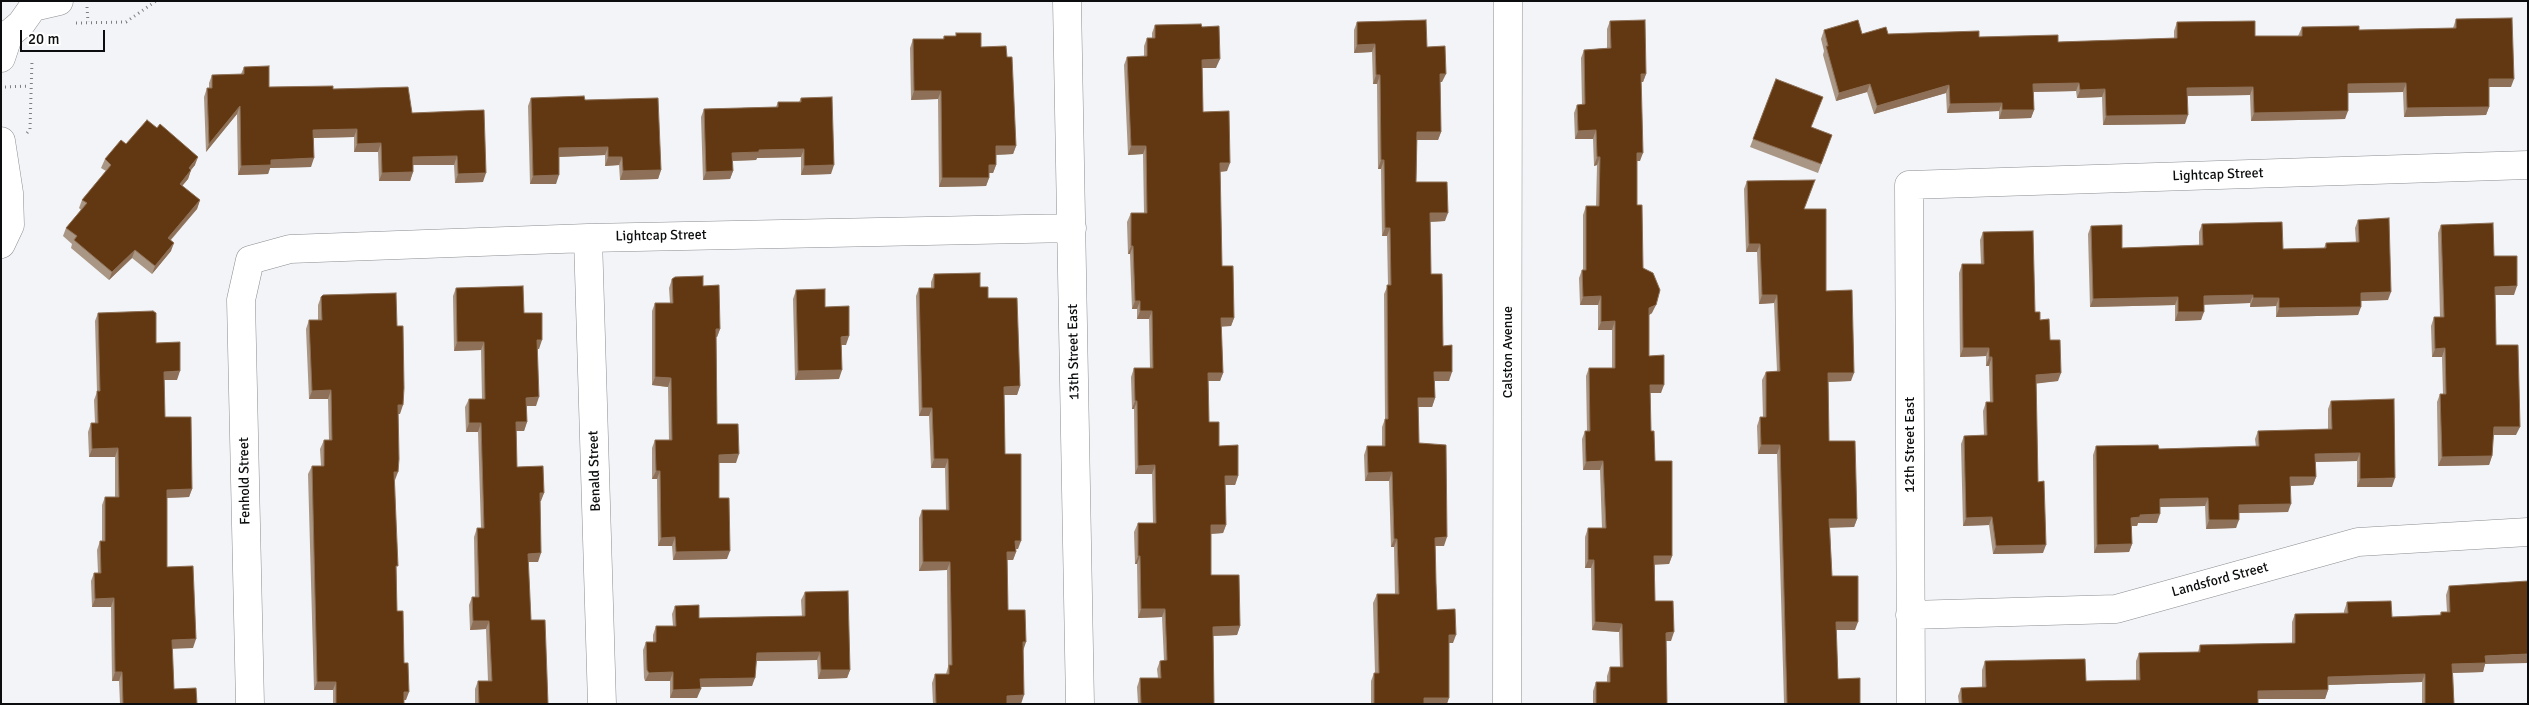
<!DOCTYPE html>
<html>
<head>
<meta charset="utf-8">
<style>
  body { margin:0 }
  #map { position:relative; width:2529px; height:705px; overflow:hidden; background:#f2f4f8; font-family:Signika,sans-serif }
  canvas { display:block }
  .frame { position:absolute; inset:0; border:2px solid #0c0d0e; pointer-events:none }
  .scale { position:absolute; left:20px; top:30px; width:85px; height:22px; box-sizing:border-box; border:2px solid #0c0d0e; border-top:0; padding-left:6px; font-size:15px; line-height:18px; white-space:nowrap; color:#0c0d0e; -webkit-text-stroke:4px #fff; paint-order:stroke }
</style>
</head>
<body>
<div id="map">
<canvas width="2529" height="705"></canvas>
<div class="frame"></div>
<div class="scale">20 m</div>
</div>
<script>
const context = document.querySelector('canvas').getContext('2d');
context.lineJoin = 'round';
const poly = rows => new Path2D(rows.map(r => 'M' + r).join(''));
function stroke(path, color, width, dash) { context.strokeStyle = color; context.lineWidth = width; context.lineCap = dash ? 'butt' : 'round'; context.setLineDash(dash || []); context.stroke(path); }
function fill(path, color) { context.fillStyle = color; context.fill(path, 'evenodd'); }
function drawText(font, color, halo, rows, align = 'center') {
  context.font = font + ' Signika,sans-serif'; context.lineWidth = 5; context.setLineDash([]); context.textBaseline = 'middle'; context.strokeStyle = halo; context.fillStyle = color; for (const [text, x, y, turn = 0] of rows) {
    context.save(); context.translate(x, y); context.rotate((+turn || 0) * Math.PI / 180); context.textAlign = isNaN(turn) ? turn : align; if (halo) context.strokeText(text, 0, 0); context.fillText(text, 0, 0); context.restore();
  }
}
const path = poly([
  [87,7,88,22],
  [76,23,126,22,156,1],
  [5,87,30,86],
  [27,133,30,129,32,60]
]);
const minor = poly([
  [1067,1,1080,704],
  [588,238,602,704],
  [1910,615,2116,609,2358,542,2528,532],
  [250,704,241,300,250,260,290,249,588,238,1072,228],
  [1507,704,1508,1],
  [1911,704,1909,185,2528,165]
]);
const tertiary = poly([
  [1,58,9,34],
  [1,141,9,193,10,225,1,244]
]);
const secondary = poly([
  [33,7,59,1],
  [1,36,9,34,21,24,33,7,34,1]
]);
const wall = poly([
  [2456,19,2511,87,2489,87,2489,107,2486,115,2404,117,2403,92,2348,93,2345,119,2251,121,2250,95,2187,96,2185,124,2103,125,2102,97,2077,98,2076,91,2033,92,2034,110,2031,118,1999,119,1999,111,1947,113,1946,93,1874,114,1867,92,1836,101,1823,55,1824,51,1821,39,1824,30,1862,34,1979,37,2058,42,2174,38,2174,31,2177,22,2255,36,2298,36,2302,27,2359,30,2453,28],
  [1610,21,1646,74,1643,82,1641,82,1640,161,1637,161,1637,205,1643,268,1652,313,1649,315,1649,356,1661,393,1650,393,1651,431,1655,461,1672,556,1669,564,1655,564,1655,601,1671,641,1666,641,1667,704,1593,704,1593,691,1596,682,1607,682,1607,676,1610,667,1620,667,1619,632,1592,630,1591,568,1585,568,1585,537,1588,528,1602,528,1600,470,1583,470,1582,439,1585,431,1587,431,1586,376,1589,368,1612,368,1612,330,1598,330,1598,305,1580,305,1579,278,1582,270,1583,270,1583,215,1586,206,1596,206,1597,165,1594,166,1593,139,1575,139,1574,113,1577,105,1582,105,1581,58,1584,50,1607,48,1607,29],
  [1357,22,1427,47,1442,82,1440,82,1441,132,1438,140,1417,140,1416,182,1445,221,1430,222,1431,274,1449,381,1435,381,1435,398,1432,407,1418,407,1419,443,1444,546,1435,546,1436,583,1437,610,1453,643,1449,643,1447,704,1371,704,1371,681,1374,673,1375,673,1373,603,1377,594,1395,594,1394,547,1391,547,1389,481,1365,481,1364,455,1367,446,1382,446,1382,427,1385,419,1384,294,1388,285,1387,236,1382,236,1381,169,1378,169,1377,84,1373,84,1372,52,1354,53,1354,30],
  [1155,25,1202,27,1216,68,1202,68,1203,112,1227,171,1220,172,1222,266,1234,318,1231,326,1221,326,1223,373,1220,381,1208,381,1209,422,1219,446,1238,476,1235,485,1225,485,1226,525,1223,533,1211,534,1211,575,1240,626,1237,635,1213,636,1214,704,1138,704,1137,687,1140,678,1158,678,1157,669,1160,661,1164,661,1162,617,1138,618,1137,564,1135,564,1134,532,1138,523,1153,523,1152,474,1135,474,1134,409,1132,409,1131,377,1134,368,1150,368,1149,319,1137,319,1137,309,1132,309,1130,254,1128,254,1127,222,1131,213,1144,213,1143,154,1128,155,1124,65,1127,57,1144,56,1144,46,1147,38,1152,38,1152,33],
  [956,33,981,47,1007,57,1016,146,1013,154,996,155,996,165,993,173,989,173,989,178,986,186,939,187,938,99,911,100,910,48,913,39,943,39,944,36,956,36],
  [244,67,269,87,333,89,412,113,483,182,455,183,454,165,413,165,413,172,410,181,379,181,378,152,354,152,354,137,314,138,311,167,270,168,268,174,238,175,237,114,206,152,204,97,207,88,209,88,209,83,212,75,241,74],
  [1776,79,1811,127,1832,135,1818,173,1750,147],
  [531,98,585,100,661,170,658,179,620,180,619,165,605,166,605,155,559,157,556,184,530,184,528,106],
  [801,98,831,174,801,175,801,157,757,158,756,160,733,161,733,171,730,179,703,180,701,117,704,109,776,107,778,102,799,102],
  [126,144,195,165,191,170,188,179,182,186,200,200,197,209,171,240,171,251,152,274,132,258,109,280,71,248,72,244,63,236,66,228,81,210,79,208,82,200,106,171,101,168,105,159],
  [1747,181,1804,209,1851,381,1828,382,1829,441,1857,519,1854,527,1830,527,1832,576,1855,630,1836,630,1838,679,1860,704,1784,704,1777,454,1758,454,1757,426,1760,417,1763,417,1762,380,1766,372,1777,371,1774,303,1759,304,1757,252,1746,252,1744,189],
  [2358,220,2388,300,2361,301,2358,315,2276,317,2276,306,2250,307,2250,303,2204,304,2201,320,2175,321,2175,305,2090,307,2088,234,2091,226,2122,248,2199,245,2199,232,2202,224,2283,249,2324,248,2326,243,2356,242,2355,228],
  [2441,225,2494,256,2514,295,2495,295,2496,345,2516,435,2493,435,2492,456,2489,465,2438,466,2437,402,2440,394,2443,394,2442,357,2432,357,2431,326,2434,317,2440,317,2438,233],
  [1983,232,2035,312,2040,320,2050,340,2058,381,2036,383,2038,482,2043,553,1993,554,1989,525,1963,526,1961,444,1964,436,1984,435,1983,411,1986,402,1990,402,1989,366,1986,366,1986,356,1960,357,1959,273,1962,264,1981,264,1980,240],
  [934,274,980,287,988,298,1020,386,1017,395,1004,395,1005,454,1018,549,1016,549,1016,552,1013,560,1007,560,1008,610,1023,650,1021,704,933,704,932,683,935,674,946,674,948,667,947,570,919,571,919,518,922,510,946,510,945,468,931,468,929,416,919,416,916,296,919,288,931,288,931,282],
  [672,279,703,286,720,329,717,337,716,337,717,424,736,463,719,463,719,498,727,559,673,560,672,546,658,546,657,479,652,479,652,448,655,440,669,440,668,387,652,385,652,311,655,303,670,303,669,288],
  [456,288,524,313,539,349,538,349,536,406,527,406,527,422,524,431,516,431,517,467,544,493,540,501,538,562,528,562,531,620,548,704,475,704,475,689,478,681,488,681,486,629,470,630,469,605,472,597,475,597,474,537,477,528,481,528,478,432,466,432,465,407,469,399,482,399,481,350,454,351,453,296],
  [796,290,825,307,846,345,841,345,839,379,795,380,793,299],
  [321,297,397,326,400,414,398,414,395,480,397,611,404,663,406,700,404,700,404,704,333,704,333,690,314,690,308,474,312,466,321,466,320,449,324,440,329,440,328,399,309,399,306,329,309,320,318,320,318,305],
  [98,313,156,343,177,380,164,380,165,417,192,489,189,497,167,498,167,567,193,648,172,648,174,689,197,704,120,704,119,681,112,681,111,607,92,607,91,581,94,573,98,573,97,550,100,541,102,541,102,505,105,497,115,497,115,457,89,457,88,432,91,423,95,423,94,400,97,392,95,321],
  [2331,401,2392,487,2357,487,2357,461,2316,462,2316,477,2313,485,2291,486,2288,512,2239,513,2236,528,2206,529,2205,506,2160,507,2157,523,2138,523,2137,526,2132,526,2132,544,2129,552,2094,553,2093,455,2096,446,2159,449,2256,447,2255,439,2258,431,2328,429,2328,409],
  [2449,586,2485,664,2483,672,2453,673,2454,704,2422,704,2422,682,2328,685,2328,690,2325,699,2258,699,2258,704,1959,704,1958,696,1961,688,1982,687,1982,670,1985,661,2086,681,2136,680,2136,661,2139,653,2198,652,2200,645,2292,643,2292,622,2295,614,2344,613,2344,611,2347,602,2392,617,2440,615,2441,612,2447,612,2446,595],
  [805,592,850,670,847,678,818,679,817,660,756,661,752,686,700,687,697,698,670,698,670,681,645,681,644,678,643,650,646,642,653,642,653,635,656,626,673,626,672,614,675,606,699,618,802,617,801,600]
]);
const shadedWall = poly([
  [1375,44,1372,52,1354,53,1357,45],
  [1220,59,1216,68,1199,68,1202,60],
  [1440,74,1446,74,1442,82,1437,82],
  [1641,74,1646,74,1643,82,1638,82],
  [1376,75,1380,75,1377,84,1373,84],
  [2489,79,2514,79,2511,87,2486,87],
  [2079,83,2076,91,2030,92,2033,84],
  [2406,83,2403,92,2345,93,2348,84],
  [1870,84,1867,92,1836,101,1839,93],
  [1949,85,1946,93,1874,114,1877,106],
  [2253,87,2250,95,2184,96,2187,88],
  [2105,89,2102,97,2077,98,2080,90],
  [914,91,941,91,938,99,911,100],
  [2002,103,1999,111,1947,113,1950,104],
  [240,106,237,114,206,152,209,144],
  [2489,107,2486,115,2404,117,2407,108],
  [2002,110,2034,110,2031,118,1999,119],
  [2348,111,2345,119,2251,121,2254,113],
  [2188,115,2185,124,2103,125,2106,116],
  [357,129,354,137,310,138,313,130],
  [1596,130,1593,139,1575,139,1578,131],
  [1417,132,1441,132,1438,140,1414,140],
  [381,143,378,152,354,152,357,144],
  [996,146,1016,146,1013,154,993,155],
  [1131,146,1146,146,1143,154,1128,155],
  [608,147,605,155,556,157,559,148],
  [804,149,801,157,757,158,756,160,729,161,732,153,759,150],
  [1637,153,1643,153,1640,161,1634,161],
  [457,156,454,165,410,165,413,157],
  [198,157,195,165,186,176,189,168],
  [608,157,622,157,619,165,605,166],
  [1597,157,1600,157,1597,165,1594,166],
  [314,158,311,167,270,168,268,174,238,175,241,166,271,160],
  [1381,160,1384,160,1381,169,1378,169],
  [1220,163,1230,163,1227,171,1217,172],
  [834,165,831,174,801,175,804,166],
  [989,165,996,165,993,173,986,173],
  [191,170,188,179,177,192,180,184],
  [661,170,658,179,620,180,623,171],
  [733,171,730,179,703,180,706,172],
  [413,172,410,181,379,181,382,173],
  [486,173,483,182,455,183,458,174],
  [559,175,556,184,530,184,533,176],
  [942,178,989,178,986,186,939,187],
  [200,200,197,209,165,246,168,238],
  [1430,213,1448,213,1445,221,1427,222],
  [1385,228,1390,228,1387,236,1382,236],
  [174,243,171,251,152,274,155,266],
  [1749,244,1760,244,1757,252,1746,252],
  [1131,246,1133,246,1130,254,1128,254],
  [135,250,132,258,109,280,112,272],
  [2517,286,2514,295,2491,295,2495,287],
  [2391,292,2388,300,2358,301,2361,293],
  [1762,295,1777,295,1774,303,1759,304],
  [2253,295,2250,303,2201,305,2204,296],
  [1601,296,1598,305,1580,305,1583,297],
  [2178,297,2175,305,2090,307,2093,299],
  [2253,298,2279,298,2276,306,2250,307],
  [1135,301,1140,301,1137,309,1132,309],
  [1656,305,1652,313,1646,317,1649,308],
  [2361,307,2358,315,2276,317,2279,308],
  [1140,311,1152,311,1149,319,1137,319],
  [2178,312,2204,312,2201,320,2175,321],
  [1221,318,1234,318,1231,326,1218,327],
  [1615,321,1612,330,1598,330,1601,322],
  [716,329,720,329,717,337,713,337],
  [849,336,846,345,838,345,841,337],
  [537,340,542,340,539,349,534,349],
  [457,342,484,342,481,350,454,351],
  [1963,348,1989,348,1986,356,1960,357],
  [2445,348,2442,357,2432,357,2435,349],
  [1989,357,1992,357,1989,366,1986,366],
  [842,370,839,379,795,380,798,371],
  [180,371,177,380,161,380,164,372],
  [1434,372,1452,372,1449,381,1431,381],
  [1208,373,1223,373,1220,381,1205,381],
  [1828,373,1854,373,1851,381,1825,382],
  [2061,373,2058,381,2033,384,2036,375],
  [655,377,671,378,668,387,652,385],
  [1650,385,1664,385,1661,393,1647,393],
  [1020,386,1017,395,1001,395,1004,387],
  [331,390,328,399,309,399,312,391],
  [539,397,536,406,523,406,526,398],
  [1418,398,1435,398,1432,407,1415,407],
  [1135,401,1137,401,1134,409,1132,409],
  [398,405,403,405,400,414,395,414],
  [922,408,932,408,929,416,919,416],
  [516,422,527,422,524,431,513,431],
  [469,423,481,423,478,432,466,432],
  [2494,427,2520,427,2516,435,2491,435],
  [1761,445,1780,445,1777,454,1758,454],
  [118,448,115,457,89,457,92,449],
  [2360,453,2357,461,2312,462,2315,454],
  [739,454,736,463,716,463,719,455],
  [2492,456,2489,465,2438,466,2442,457],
  [934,459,948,459,945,468,931,468],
  [1603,461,1600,470,1583,470,1586,462],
  [1155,465,1152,474,1135,474,1138,466],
  [656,471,660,471,657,479,652,479],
  [394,472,398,472,395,480],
  [1392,472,1389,481,1365,481,1368,473],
  [1225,476,1238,476,1235,485,1222,485],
  [2290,477,2316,477,2313,485,2287,486],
  [2395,478,2392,487,2357,487,2360,479],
  [192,489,189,497,164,498,167,490],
  [540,493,544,493,541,501,537,501],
  [2208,498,2205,506,2157,507,2160,499],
  [2291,504,2288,512,2236,513,2239,505],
  [2160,514,2157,523,2138,523,2137,526,2128,526,2131,518,2140,515],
  [1992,517,1989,525,1963,526,1966,518],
  [1829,519,1857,519,1854,527,1826,528],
  [2209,520,2239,520,2236,528,2206,529],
  [1211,525,1226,525,1223,533,1208,534],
  [675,537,672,546,658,546,661,538],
  [1447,537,1444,546,1432,546,1435,538],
  [1394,539,1397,539,1394,547,1391,547],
  [1015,541,1021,541,1018,549,1012,549],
  [2132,544,2129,552,2094,553,2097,545],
  [2046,545,2043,553,1993,554,1996,546],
  [730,551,727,559,673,560,676,552],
  [1007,552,1016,552,1013,560,1004,560],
  [541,553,538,562,524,562,528,554],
  [1138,556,1140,556,1137,564,1135,564],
  [1654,556,1672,556,1669,564,1651,565],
  [1588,560,1594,560,1591,568,1585,568],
  [923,562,950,562,947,570,919,571],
  [114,598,111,607,92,607,95,599],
  [1141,609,1165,609,1162,617,1138,618],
  [473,621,489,621,486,629,470,630],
  [1595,622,1622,624,1619,632,1592,630],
  [1836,622,1858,622,1855,630,1833,630],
  [1240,626,1237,635,1210,636,1213,627],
  [1674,632,1671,641,1663,641,1666,633],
  [1449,635,1456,635,1453,643,1446,643],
  [196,639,193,648,169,649,172,640],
  [1023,642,1026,642,1023,651],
  [820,652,817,660,754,661,757,653],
  [2528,654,2528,663,2485,664,2483,672,2449,673,2452,664,2485,656],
  [821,670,850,670,847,678,818,679],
  [115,672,122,672,119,681,112,681],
  [673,672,670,681,645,681,649,673],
  [2425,674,2422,682,2325,685,2328,677],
  [755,678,752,686,697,687,700,679],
  [317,682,336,682,333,690,314,690],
  [701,689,697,698,670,698,673,690],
  [2328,690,2325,699,2255,699,2258,691],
  [404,692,409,692,406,700,401,700],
  [1024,695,1021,704,1004,704,1007,696],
  [1424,698,1449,698,1447,704,1422,704]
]);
const building = poly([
  [2512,18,2514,79,2489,79,2489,107,2407,108,2406,83,2348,84,2348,111,2254,113,2253,87,2187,88,2188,115,2106,116,2105,89,2080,90,2079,83,2033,84,2034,110,2002,110,2002,103,1950,104,1949,85,1877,106,1870,84,1839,93,1826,46,1828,46,1824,30,1858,20,1862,34,1886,27,1888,34,1979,31,1979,37,2058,35,2058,42,2177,38,2177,22,2255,21,2255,36,2302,36,2302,27,2359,26,2359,30,2456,28,2456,19,2512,18],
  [1426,20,1427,47,1445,46,1446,74,1440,74,1441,132,1417,132,1416,182,1447,182,1448,213,1430,213,1431,274,1442,274,1443,346,1452,345,1452,372,1434,372,1435,398,1418,398,1419,443,1446,445,1447,537,1435,538,1436,583,1437,610,1455,609,1456,635,1449,635,1449,698,1424,698,1424,704,1374,704,1374,673,1379,673,1377,594,1399,594,1397,539,1394,539,1392,472,1368,473,1367,446,1385,446,1385,419,1388,419,1387,285,1391,285,1390,228,1385,228,1384,160,1381,160,1380,75,1376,75,1375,44,1357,45,1357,22,1426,20],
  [1645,20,1646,74,1641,74,1643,153,1637,153,1637,205,1642,205,1643,268,1653,273,1660,290,1656,305,1649,308,1649,356,1664,355,1664,385,1650,385,1651,431,1654,431,1655,461,1672,461,1672,556,1654,556,1655,601,1673,601,1674,632,1666,633,1667,704,1596,704,1596,682,1610,682,1610,667,1623,667,1622,624,1595,622,1594,560,1588,560,1588,528,1606,528,1603,461,1586,462,1585,431,1590,431,1589,368,1615,368,1615,321,1601,322,1601,296,1583,297,1582,270,1586,270,1586,206,1599,206,1600,157,1597,157,1596,130,1578,131,1577,105,1585,104,1584,50,1611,48,1610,21,1645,20],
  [1201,24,1202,27,1219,26,1220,59,1202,60,1203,112,1229,111,1230,163,1220,163,1222,266,1233,266,1234,318,1221,318,1223,373,1208,373,1209,422,1219,422,1219,446,1238,445,1238,476,1225,476,1226,525,1211,525,1211,575,1239,575,1240,626,1213,627,1214,704,1141,704,1140,678,1161,678,1160,661,1167,660,1165,609,1141,609,1140,556,1138,556,1138,523,1156,523,1155,465,1138,466,1137,401,1135,401,1134,368,1153,368,1152,311,1140,311,1140,301,1135,301,1133,246,1131,246,1131,213,1147,213,1146,146,1131,146,1127,57,1147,56,1147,38,1155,38,1155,25,1201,24],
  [956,33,981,33,981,47,1006,46,1007,57,1012,57,1016,146,996,146,996,165,989,165,989,178,942,178,941,91,914,91,913,39,944,39,944,36,956,36,956,33],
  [269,66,269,87,333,86,333,89,408,87,412,113,484,110,486,173,458,174,457,156,413,157,413,172,382,173,381,143,357,144,357,129,313,130,314,158,271,160,271,165,241,166,240,106,209,144,207,88,212,88,212,75,244,74,244,67,269,66],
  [1776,79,1823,97,1811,127,1832,135,1821,164,1753,139,1776,79],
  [584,96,585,100,658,98,661,170,623,171,622,157,608,157,608,147,559,148,559,175,533,176,531,98,584,96],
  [832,97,834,165,804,166,804,149,759,150,759,152,732,153,733,171,706,172,704,109,778,107,778,102,801,102,801,98,832,97],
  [147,120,157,128,160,124,198,157,189,168,191,170,180,184,200,200,168,238,174,243,155,266,135,250,112,272,74,240,77,236,66,228,87,203,82,200,111,165,105,159,121,140,126,144,147,120],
  [1815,180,1804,209,1826,209,1826,291,1852,290,1854,373,1828,373,1829,441,1855,441,1857,519,1829,519,1832,576,1858,576,1858,622,1836,622,1838,679,1860,678,1860,704,1787,704,1780,445,1761,445,1760,417,1766,417,1766,372,1780,371,1777,295,1762,295,1760,244,1749,244,1747,181,1815,180],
  [2389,218,2391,292,2361,293,2361,307,2279,308,2279,298,2253,298,2253,295,2204,296,2204,312,2178,312,2178,297,2093,299,2091,226,2122,225,2122,248,2203,245,2202,224,2282,222,2283,249,2326,248,2326,243,2359,242,2358,220,2389,218],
  [2493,223,2494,256,2517,256,2517,286,2495,287,2496,345,2518,345,2520,427,2494,427,2492,456,2442,457,2440,394,2446,394,2445,348,2435,349,2434,317,2444,317,2441,225,2493,223],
  [2033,231,2035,312,2040,312,2040,320,2049,319,2050,340,2060,340,2061,373,2036,375,2038,482,2044,481,2046,545,1996,546,1992,517,1966,518,1964,436,1987,435,1986,402,1993,402,1992,357,1989,357,1989,348,1963,348,1962,264,1984,264,1983,232,2033,231],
  [980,273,980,287,988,287,988,298,1017,298,1020,386,1004,387,1005,454,1021,454,1021,541,1015,541,1016,552,1007,552,1008,610,1025,610,1026,642,1023,642,1024,695,1007,696,1007,704,936,704,935,674,949,674,949,665,952,665,950,562,923,562,922,510,949,510,948,459,934,459,932,408,922,408,919,288,934,288,934,274,980,273],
  [703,276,703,286,719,285,720,329,716,329,717,424,738,424,739,454,719,455,719,498,729,498,730,551,676,552,675,537,661,538,660,471,656,471,655,440,672,440,671,378,655,377,655,303,673,303,672,279,675,277,703,276],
  [523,286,524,313,542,313,542,340,537,340,539,397,526,398,527,422,516,422,517,467,543,466,544,493,540,493,541,553,528,554,531,620,545,620,548,704,479,704,478,681,492,681,489,621,473,621,472,597,479,597,477,528,484,528,481,423,469,423,469,399,485,399,484,342,457,342,456,288,523,286],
  [825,289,825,307,849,306,849,336,841,337,842,370,798,371,796,290,825,289],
  [396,293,397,326,403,326,404,388,403,405,398,405,399,459,398,472,394,472,398,566,396,566,397,611,403,611,404,663,408,663,409,692,404,692,404,704,336,704,336,682,317,682,312,466,324,466,324,440,332,440,331,390,312,391,309,320,322,320,321,297,323,295,396,293],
  [153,311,156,313,156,343,180,342,180,371,164,372,165,417,191,417,192,489,167,490,167,567,193,566,196,639,172,640,174,689,196,688,197,704,123,704,122,672,115,672,114,598,95,599,94,573,101,573,100,541,105,541,105,497,119,497,118,448,92,449,91,423,98,423,97,391,100,391,98,313,153,311],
  [2394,399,2395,478,2360,479,2360,453,2315,454,2316,477,2290,477,2291,504,2239,505,2239,520,2209,520,2208,498,2160,499,2160,514,2140,515,2140,517,2131,518,2132,544,2097,545,2096,446,2158,445,2159,449,2259,446,2258,431,2332,429,2331,401,2394,399],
  [2528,581,2528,654,2485,656,2486,663,2452,664,2454,704,2425,704,2425,674,2328,677,2328,690,2258,691,2258,704,1962,704,1961,688,1986,687,1985,661,2085,659,2086,681,2140,680,2139,653,2200,652,2200,645,2295,643,2295,614,2348,613,2347,602,2391,601,2392,617,2441,615,2441,612,2450,612,2449,586,2528,581],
  [848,591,850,670,821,670,820,652,757,653,755,678,700,679,701,689,673,690,673,672,649,673,647,670,646,642,656,642,656,626,676,626,675,606,699,605,699,618,805,616,805,592,848,591]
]);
const streetNames = [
  ["Lightcap Street",2218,175,-2],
  ["Lightcap Street",661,236,-1],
  ["13th Street East",1074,352,-91],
  ["Calston Avenue",1508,352,-90],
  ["12th Street East",1910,445,-90],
  ["Benald Street",595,471,-92],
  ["Fenhold Street",245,481,-91],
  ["Landsford Street",2220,580,-15]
];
stroke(minor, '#8b8d90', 29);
stroke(tertiary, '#8b8d90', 29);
stroke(secondary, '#8b8d90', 29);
stroke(path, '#7d7e80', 3, [1, 4]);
stroke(minor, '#fff', 28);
stroke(tertiary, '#fff', 28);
stroke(secondary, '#fff', 28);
fill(wall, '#aa9685');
fill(shadedWall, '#8d7057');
fill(building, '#623812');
stroke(building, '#8d7057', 1);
drawText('14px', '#0c0d0e', '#fff', streetNames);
</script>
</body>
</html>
